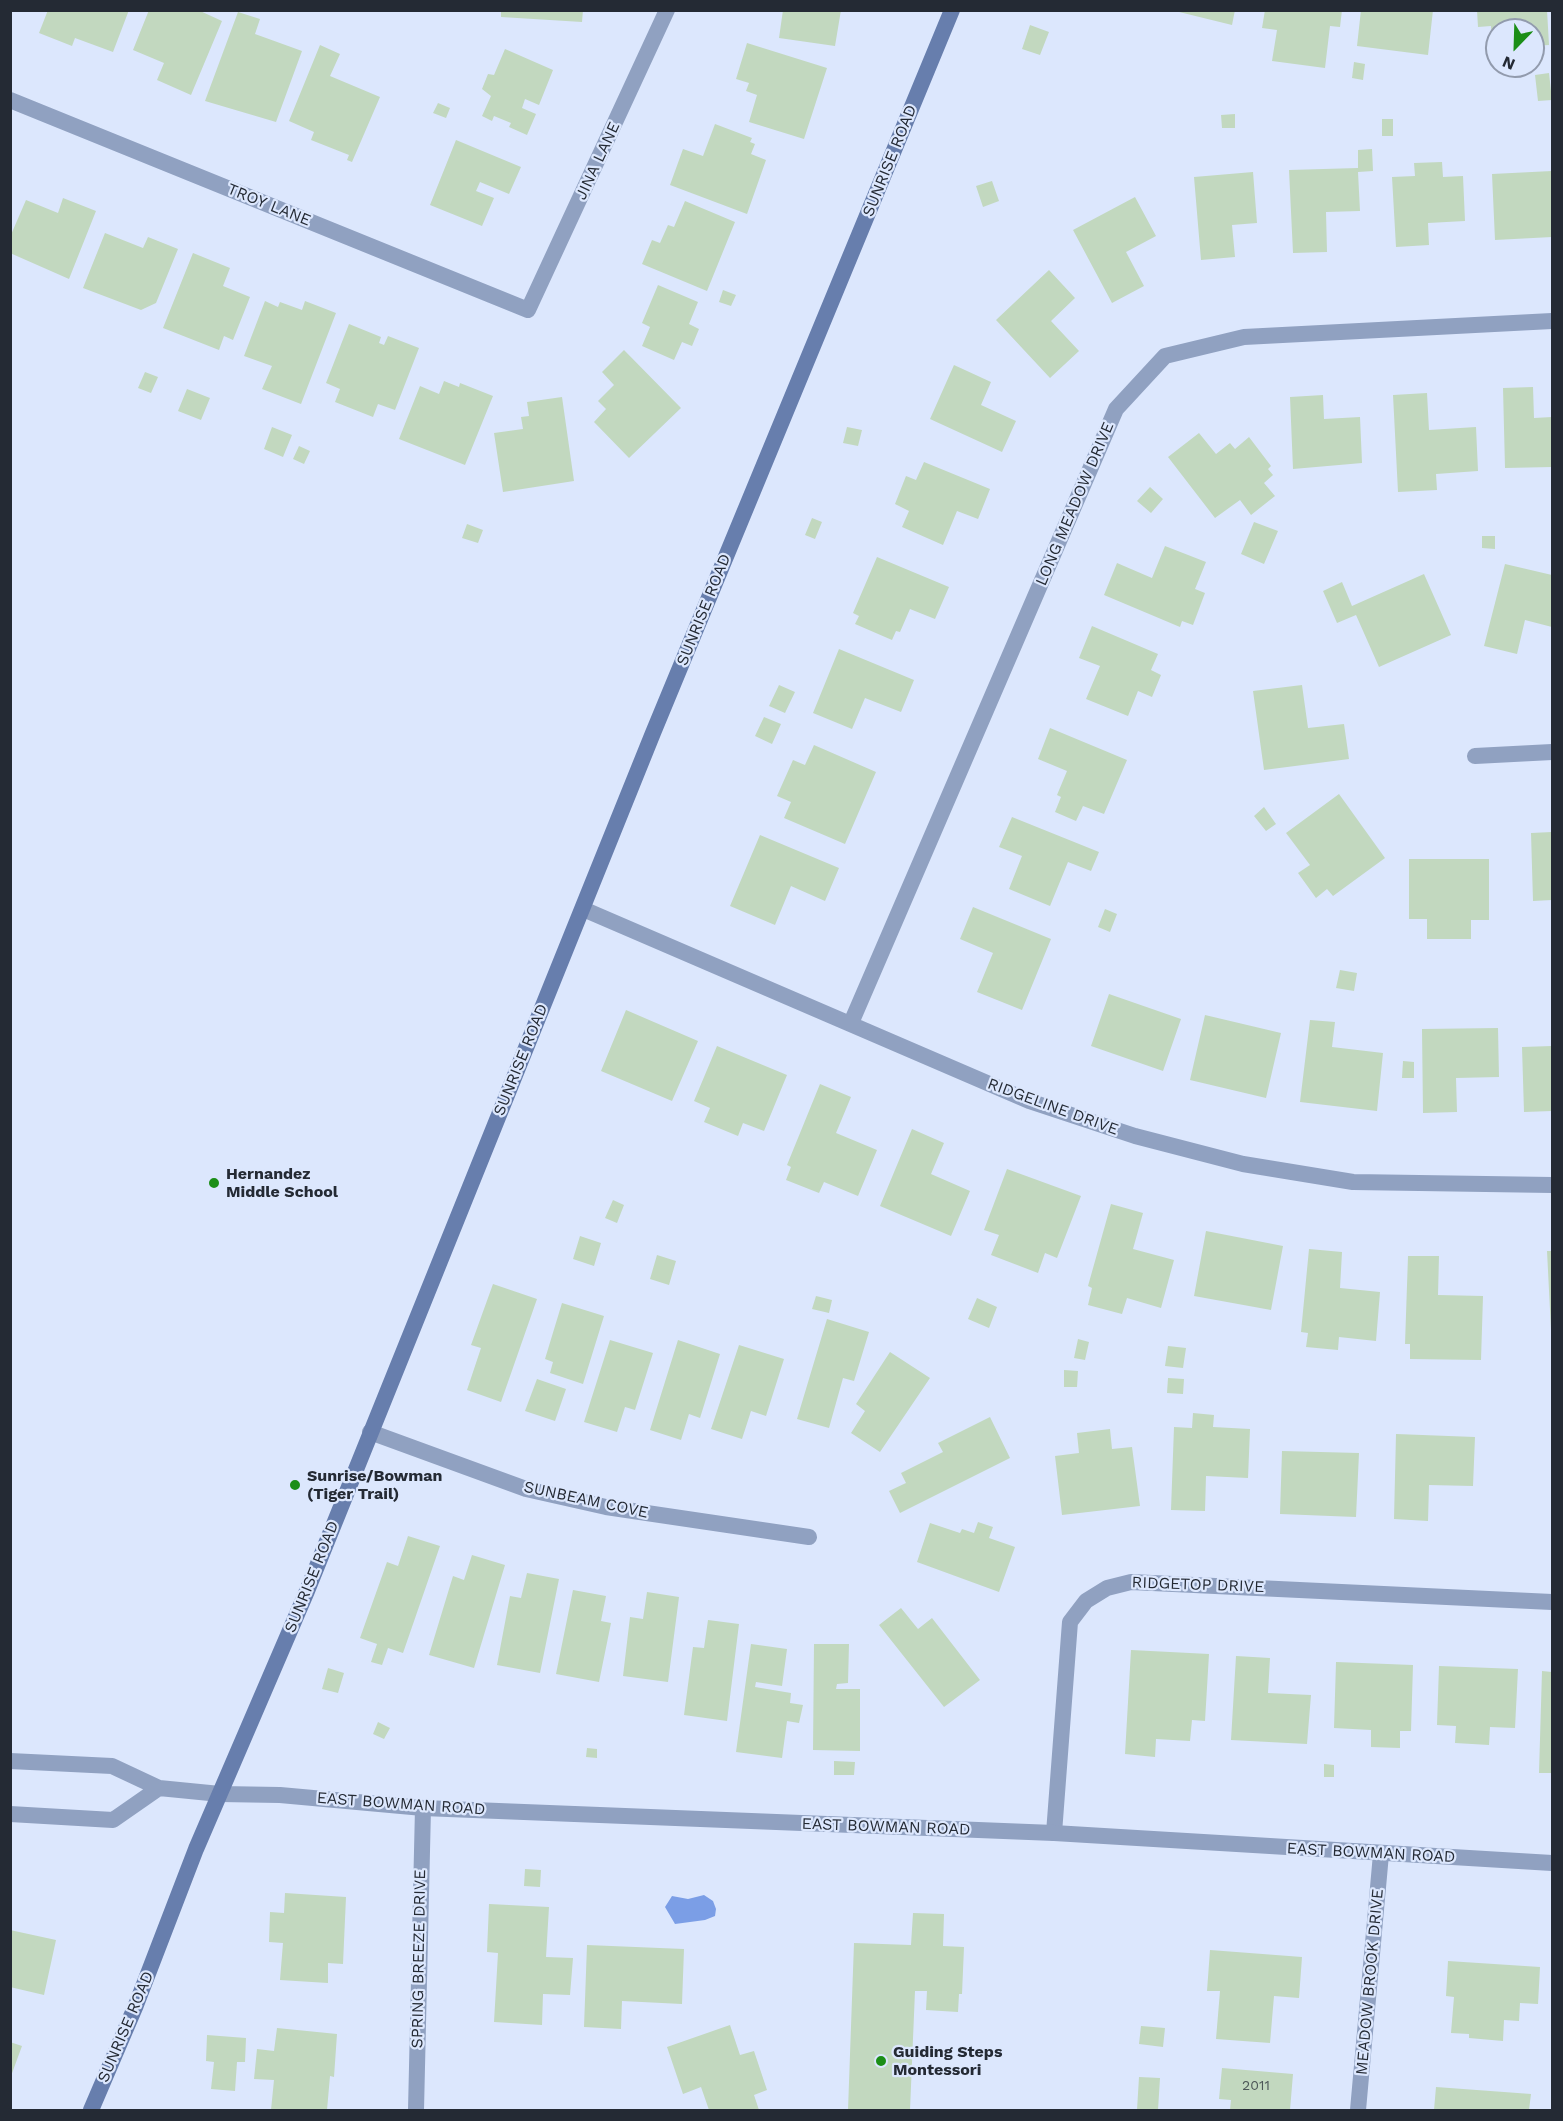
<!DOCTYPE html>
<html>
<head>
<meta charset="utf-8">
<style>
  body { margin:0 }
  #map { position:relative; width:1563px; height:2121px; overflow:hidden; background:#dce7fd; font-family:"Work Sans",sans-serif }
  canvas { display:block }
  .frame { position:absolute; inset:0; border:12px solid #242a34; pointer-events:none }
  .north { position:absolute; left:1485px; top:18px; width:60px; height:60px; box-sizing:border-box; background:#dce7fd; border:2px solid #929bad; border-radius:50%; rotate:203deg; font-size:16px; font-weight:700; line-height:24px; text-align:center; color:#242a34 }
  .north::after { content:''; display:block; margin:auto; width:21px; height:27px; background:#1b8e17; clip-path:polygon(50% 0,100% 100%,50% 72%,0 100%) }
</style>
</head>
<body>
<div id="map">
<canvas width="1563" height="2121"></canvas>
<div class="frame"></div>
<div class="north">N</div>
</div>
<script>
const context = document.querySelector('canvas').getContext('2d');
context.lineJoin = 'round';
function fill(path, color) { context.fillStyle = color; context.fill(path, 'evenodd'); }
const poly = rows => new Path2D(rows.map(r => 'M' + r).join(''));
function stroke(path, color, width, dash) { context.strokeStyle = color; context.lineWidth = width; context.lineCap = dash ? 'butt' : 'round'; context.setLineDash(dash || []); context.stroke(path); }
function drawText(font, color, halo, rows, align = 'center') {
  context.font = font + ' "Work Sans",sans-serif'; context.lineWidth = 4.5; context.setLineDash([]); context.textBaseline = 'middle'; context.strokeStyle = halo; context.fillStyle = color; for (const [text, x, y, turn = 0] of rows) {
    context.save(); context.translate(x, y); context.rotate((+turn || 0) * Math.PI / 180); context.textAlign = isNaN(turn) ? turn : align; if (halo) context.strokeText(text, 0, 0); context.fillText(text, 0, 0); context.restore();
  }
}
const water = poly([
  [704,1895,713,1901,716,1909,715,1916,705,1920,675,1924,665,1907,672,1896,688,1899]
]);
const building = poly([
  [48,10,129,10,113,52,75,38,72,46,39,33],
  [149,10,198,10,222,21,191,95,157,80,164,63,133,50],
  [501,10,583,10,582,22,501,17],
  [783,10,841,10,835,46,779,38],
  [1171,10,1235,10,1232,25],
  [1265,10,1342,10,1340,27,1330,26,1325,68,1272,61,1277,30,1262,28],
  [1361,10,1433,10,1428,55,1357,46],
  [1477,10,1547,10,1549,45,1533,46,1533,30,1497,30,1497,48,1492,48,1491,26,1478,27],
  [238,12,260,19,255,34,302,51,276,122,205,101],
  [1030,25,1049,32,1040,55,1022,49],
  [747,43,827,68,804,139,749,122,757,95,746,91,749,83,736,79],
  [320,45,340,54,330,76,380,97,352,162,347,160,349,155,311,140,314,132,289,121],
  [505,49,553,70,539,105,525,99,522,108,536,114,527,135,509,127,511,123,494,116,492,121,482,116,491,96,482,89,488,74,494,75],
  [1354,62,1365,64,1363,80,1352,78],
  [1549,73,1552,100,1538,101,1535,75],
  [438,103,450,108,446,118,433,113],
  [1235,114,1235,128,1222,128,1221,115],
  [1382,119,1393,119,1393,136,1382,136],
  [715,124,752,138,750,142,755,144,751,154,766,160,747,214,670,185,683,149,703,156],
  [456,140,521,167,509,194,480,182,476,191,494,198,482,226,430,205],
  [1372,149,1373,171,1358,172,1360,211,1326,212,1327,252,1293,253,1289,170,1358,168,1358,150],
  [1442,162,1443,177,1463,176,1465,221,1428,223,1429,245,1396,247,1392,177,1415,176,1414,163],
  [1552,171,1552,237,1495,240,1492,174],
  [1253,172,1257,223,1232,225,1235,257,1201,260,1194,177],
  [992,181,999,201,983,207,976,186],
  [1135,197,1156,236,1126,252,1144,286,1112,303,1073,230],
  [63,198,96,211,69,279,10,253,10,237,26,200,58,213],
  [685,201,735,222,707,291,642,264,652,240,660,243,668,225,674,227],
  [105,233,143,248,148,237,178,249,156,303,141,310,83,288],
  [193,253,230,268,223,286,250,297,233,340,224,336,219,350,163,328],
  [1049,270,1075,298,1051,321,1079,351,1050,378,996,320],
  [658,285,698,302,689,324,699,329,692,346,682,342,674,360,642,346,650,327,642,323],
  [723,290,736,295,731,306,719,302],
  [265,301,278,307,280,302,302,310,305,301,336,313,301,404,262,389,272,366,244,356],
  [349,324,381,337,379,343,384,345,388,336,419,348,395,410,378,404,373,417,335,402,340,389,326,383],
  [624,350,681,408,629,458,594,422,606,409,598,401,614,385,602,372],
  [954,365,991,382,981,405,1016,421,1002,452,930,419],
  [145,372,158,377,151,393,138,388],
  [444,381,459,387,460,383,493,396,465,465,399,439,420,386,439,394],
  [1533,387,1534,418,1552,417,1552,467,1505,468,1503,388],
  [187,389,210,398,201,420,178,411],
  [1427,393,1429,430,1476,427,1478,471,1436,474,1437,490,1398,492,1393,395],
  [1323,395,1324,419,1360,417,1362,463,1293,469,1290,397],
  [562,397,574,481,503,492,494,433,523,429,521,417,529,416,527,402],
  [272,427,292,435,283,457,264,449],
  [847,427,862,430,858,446,843,443],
  [1199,433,1216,454,1230,443,1235,449,1249,437,1271,466,1268,469,1273,475,1264,483,1275,496,1251,515,1240,500,1215,518,1168,457],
  [299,446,310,451,304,464,293,459],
  [924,462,990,489,978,519,957,511,943,545,902,527,909,511,895,504,906,476,916,480],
  [1150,487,1163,499,1151,513,1137,501],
  [812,518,822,522,815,539,805,535],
  [1254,522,1278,531,1264,564,1241,554],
  [467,524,483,530,478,543,462,538],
  [1482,536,1495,536,1495,549,1482,548],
  [1165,546,1206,562,1195,589,1205,593,1193,625,1182,621,1180,627,1104,595,1117,563,1152,578],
  [877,557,949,587,935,619,910,609,900,632,896,631,892,640,855,624,859,616,853,613],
  [1505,564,1552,575,1552,627,1525,620,1517,654,1484,646],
  [1424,574,1451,635,1379,667,1356,615,1337,623,1323,591,1342,582,1352,606],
  [1092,626,1158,654,1151,670,1161,675,1152,697,1138,691,1128,716,1086,699,1100,666,1079,658],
  [839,649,914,680,901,712,865,698,852,729,813,713],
  [779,685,795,692,785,713,769,706],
  [1302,685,1308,728,1344,724,1349,759,1264,770,1253,691],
  [764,717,781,724,772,744,755,736],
  [1050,728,1127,760,1104,814,1083,806,1076,821,1055,812,1061,797,1057,795,1067,771,1038,759],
  [814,745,876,772,845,844,784,818,791,802,777,796,793,760,805,765],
  [1339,794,1385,858,1333,896,1327,889,1316,898,1298,873,1310,865,1286,833],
  [1264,807,1276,824,1266,831,1254,816],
  [1012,817,1099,852,1091,871,1068,862,1050,906,1009,889,1022,856,999,847],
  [1552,832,1552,900,1533,901,1531,833],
  [760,835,839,868,825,901,791,886,775,925,730,906],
  [1409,859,1489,859,1489,920,1471,920,1471,939,1427,939,1427,919,1409,919],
  [973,907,1051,939,1022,1010,977,992,993,953,960,939],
  [1105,909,1117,914,1110,932,1098,927],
  [1340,970,1357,973,1354,991,1336,988],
  [1109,994,1181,1019,1163,1071,1091,1046],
  [626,1010,698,1041,672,1101,601,1071],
  [1205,1015,1281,1033,1266,1098,1190,1080],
  [1310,1020,1335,1022,1332,1047,1383,1053,1377,1111,1300,1102],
  [1498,1028,1499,1077,1456,1078,1457,1112,1423,1113,1422,1029],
  [717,1046,787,1075,764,1131,743,1123,738,1136,704,1122,710,1108,694,1101],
  [1552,1046,1552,1111,1524,1112,1522,1047],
  [1403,1061,1414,1062,1414,1078,1402,1078],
  [820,1084,851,1097,836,1133,877,1150,858,1196,824,1182,819,1193,786,1180,791,1167,787,1165],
  [912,1129,944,1143,931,1174,970,1191,951,1236,880,1206],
  [1007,1169,1081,1196,1057,1258,1045,1253,1038,1273,991,1255,999,1235,984,1230],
  [613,1200,624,1205,617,1223,605,1218],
  [1111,1204,1143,1213,1133,1249,1174,1260,1161,1308,1127,1298,1122,1314,1088,1305,1092,1288,1088,1286],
  [1206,1231,1283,1246,1271,1310,1194,1296],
  [580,1236,601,1243,594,1266,573,1259],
  [1309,1249,1342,1252,1340,1288,1380,1292,1376,1341,1339,1337,1338,1350,1306,1347,1308,1333,1301,1332],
  [1547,1251,1552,1251,1552,1330,1551,1330],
  [657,1255,676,1261,669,1285,650,1279],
  [1408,1256,1439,1256,1438,1295,1483,1296,1481,1360,1410,1359,1410,1344,1405,1344],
  [493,1284,537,1299,501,1402,467,1390,481,1348,471,1345],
  [816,1296,832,1300,829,1313,812,1309],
  [977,1298,997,1307,989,1328,968,1319],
  [562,1303,604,1316,583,1384,550,1373,553,1362,545,1359],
  [827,1319,869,1332,854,1381,843,1378,829,1428,797,1419],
  [1078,1339,1089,1342,1085,1360,1074,1358],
  [610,1340,653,1353,635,1410,625,1407,617,1432,584,1422],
  [678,1340,720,1354,700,1418,689,1414,681,1440,650,1430],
  [739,1345,784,1359,766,1416,751,1411,742,1439,711,1429],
  [1168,1346,1186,1348,1183,1368,1165,1366],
  [890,1352,930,1378,880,1452,851,1433,865,1411,856,1404],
  [1064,1370,1078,1371,1077,1387,1064,1387],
  [1168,1378,1184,1379,1183,1394,1167,1393],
  [537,1379,566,1389,555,1421,525,1411],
  [1193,1413,1214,1415,1213,1427,1250,1429,1248,1478,1206,1476,1205,1511,1171,1510,1174,1427,1192,1428],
  [990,1417,1010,1458,900,1513,889,1491,906,1483,901,1473,943,1452,938,1443],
  [1110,1429,1112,1449,1132,1447,1140,1506,1062,1515,1055,1456,1079,1453,1077,1433],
  [1396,1434,1475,1437,1473,1486,1429,1485,1428,1521,1394,1519],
  [1282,1451,1359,1453,1356,1517,1280,1514],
  [978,1522,993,1527,989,1538,1015,1547,999,1592,917,1562,930,1523,960,1533,962,1529,974,1533],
  [408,1536,440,1546,403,1653,388,1648,382,1665,371,1662,377,1644,360,1638,387,1562,398,1566],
  [472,1555,505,1565,474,1668,429,1655,453,1576,464,1580],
  [527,1573,559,1579,540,1673,497,1665,510,1596,521,1598],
  [573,1590,606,1596,601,1621,611,1623,599,1682,556,1674],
  [647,1592,679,1597,668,1682,623,1676,630,1617,643,1619],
  [901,1608,918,1629,932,1618,980,1680,944,1707,879,1625],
  [708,1620,739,1624,727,1721,684,1715,693,1647,704,1648],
  [751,1644,787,1649,782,1686,756,1682,755,1687,791,1693,790,1703,803,1705,799,1723,787,1721,782,1758,736,1752],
  [814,1644,849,1644,848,1683,837,1684,836,1689,860,1689,860,1751,813,1750],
  [1131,1650,1209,1654,1205,1721,1192,1720,1190,1741,1156,1739,1155,1757,1125,1754],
  [1236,1656,1270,1658,1268,1693,1311,1695,1307,1744,1231,1740],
  [1336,1662,1413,1665,1411,1731,1400,1731,1400,1748,1371,1747,1371,1730,1334,1728],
  [1439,1666,1518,1669,1515,1728,1490,1727,1489,1745,1455,1743,1456,1726,1437,1725],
  [328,1668,344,1673,338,1693,322,1689],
  [1542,1671,1552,1672,1552,1773,1539,1773],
  [378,1722,390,1728,384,1739,373,1734],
  [587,1748,597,1749,597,1758,586,1757],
  [834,1761,855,1762,854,1775,834,1775],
  [1324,1764,1334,1765,1334,1777,1324,1777],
  [525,1869,541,1870,540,1887,524,1886],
  [285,1893,346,1897,343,1964,328,1963,328,1983,280,1980,283,1943,269,1942,270,1912,284,1913],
  [489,1904,549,1907,546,1957,573,1958,570,1995,543,1994,542,2025,494,2022,498,1953,487,1952],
  [913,1913,944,1914,943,1946,964,1947,962,1994,959,1994,958,2012,926,2010,927,1991,915,1991,910,2110,848,2110,854,1943,911,1945],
  [10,1930,56,1940,44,1995,10,1987],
  [587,1945,684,1949,682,2004,622,2001,621,2029,584,2027],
  [1210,1950,1302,1957,1299,1998,1274,1996,1270,2043,1216,2039,1220,1991,1207,1991],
  [1448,1961,1540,1967,1538,2004,1520,2003,1519,2021,1504,2020,1503,2041,1469,2038,1469,2034,1451,2033,1454,1997,1446,1996],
  [730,2025,740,2055,754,2051,767,2090,754,2095,759,2110,709,2110,701,2087,683,2094,667,2047],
  [1141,2026,1165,2028,1163,2047,1139,2044],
  [277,2028,337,2034,334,2077,330,2076,327,2110,271,2110,274,2080,254,2079,257,2049,274,2051],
  [207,2035,246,2038,245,2062,237,2062,235,2091,211,2089,214,2062,206,2061],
  [10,2042,22,2046,11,2076,10,2075],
  [1222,2068,1293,2074,1290,2110,1230,2110,1231,2100,1219,2099],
  [1139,2077,1160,2078,1158,2110,1137,2110],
  [1436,2087,1531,2094,1529,2110,1434,2110]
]);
const minor = poly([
  [10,100,528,310,667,10],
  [1475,756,1552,752],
  [583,909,1029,1101,1135,1136,1243,1164,1353,1182,1552,1185],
  [851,1023,1116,409,1165,356,1244,337,1552,321],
  [370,1432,526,1489,606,1507,809,1537],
  [1054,1833,1070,1622,1086,1601,1107,1588,1131,1582,1552,1602],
  [416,2110,423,1808],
  [1358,2110,1381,1854]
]);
const tertiary = poly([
  [10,1761,112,1766,159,1788,220,1794,280,1795,423,1808,1054,1833,1552,1863],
  [10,1814,113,1820,159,1788]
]);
const secondary = poly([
  [91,2110,136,2005,196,1849,307,1591,653,733,952,10]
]);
const markers = [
  [214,1183,6,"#1b8e17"],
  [295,1485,6,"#1b8e17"],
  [881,2061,6,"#1b8e17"]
];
const numberNames = [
  ["2011",1256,2086]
];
const streetNames = [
  ["JINA LANE",598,161,-65],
  ["SUNRISE ROAD",890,161,-68],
  ["TROY LANE",269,205,22],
  ["LONG MEADOW DRIVE",1075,504,-67],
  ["SUNRISE ROAD",704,610,-68],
  ["SUNRISE ROAD",521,1060,-68],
  ["RIDGELINE DRIVE",1053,1107,20],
  ["SUNBEAM COVE",586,1500,12],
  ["SUNRISE ROAD",312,1577,-68],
  ["RIDGETOP DRIVE",1198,1585,2],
  ["EAST BOWMAN ROAD",401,1804,4],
  ["EAST BOWMAN ROAD",886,1827,2],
  ["EAST BOWMAN ROAD",1371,1853,3],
  ["SPRING BREEZE DRIVE",419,1959,-89],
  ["MEADOW BROOK DRIVE",1370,1982,-85],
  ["SUNRISE ROAD",126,2027,-67]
];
const poiNames = [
  ["Hernandez",226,1174],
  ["Middle School",226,1192],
  ["Sunrise/Bowman",307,1476],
  ["(Tiger Trail)",307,1494],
  ["Guiding Steps",893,2052],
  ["Montessori",893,2070]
];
fill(water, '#7b9ee6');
fill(building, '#c2d8bf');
stroke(minor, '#90a1c1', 16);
stroke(tertiary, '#90a1c1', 16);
stroke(secondary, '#677ead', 16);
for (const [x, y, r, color] of markers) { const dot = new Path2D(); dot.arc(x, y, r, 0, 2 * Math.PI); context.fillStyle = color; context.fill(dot); stroke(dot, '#dce7fd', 2); }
drawText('14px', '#4c5657', null, numberNames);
drawText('16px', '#242a34', '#dce7fd', streetNames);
drawText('bold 16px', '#242a34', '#dce7fd', poiNames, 'left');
</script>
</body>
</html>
